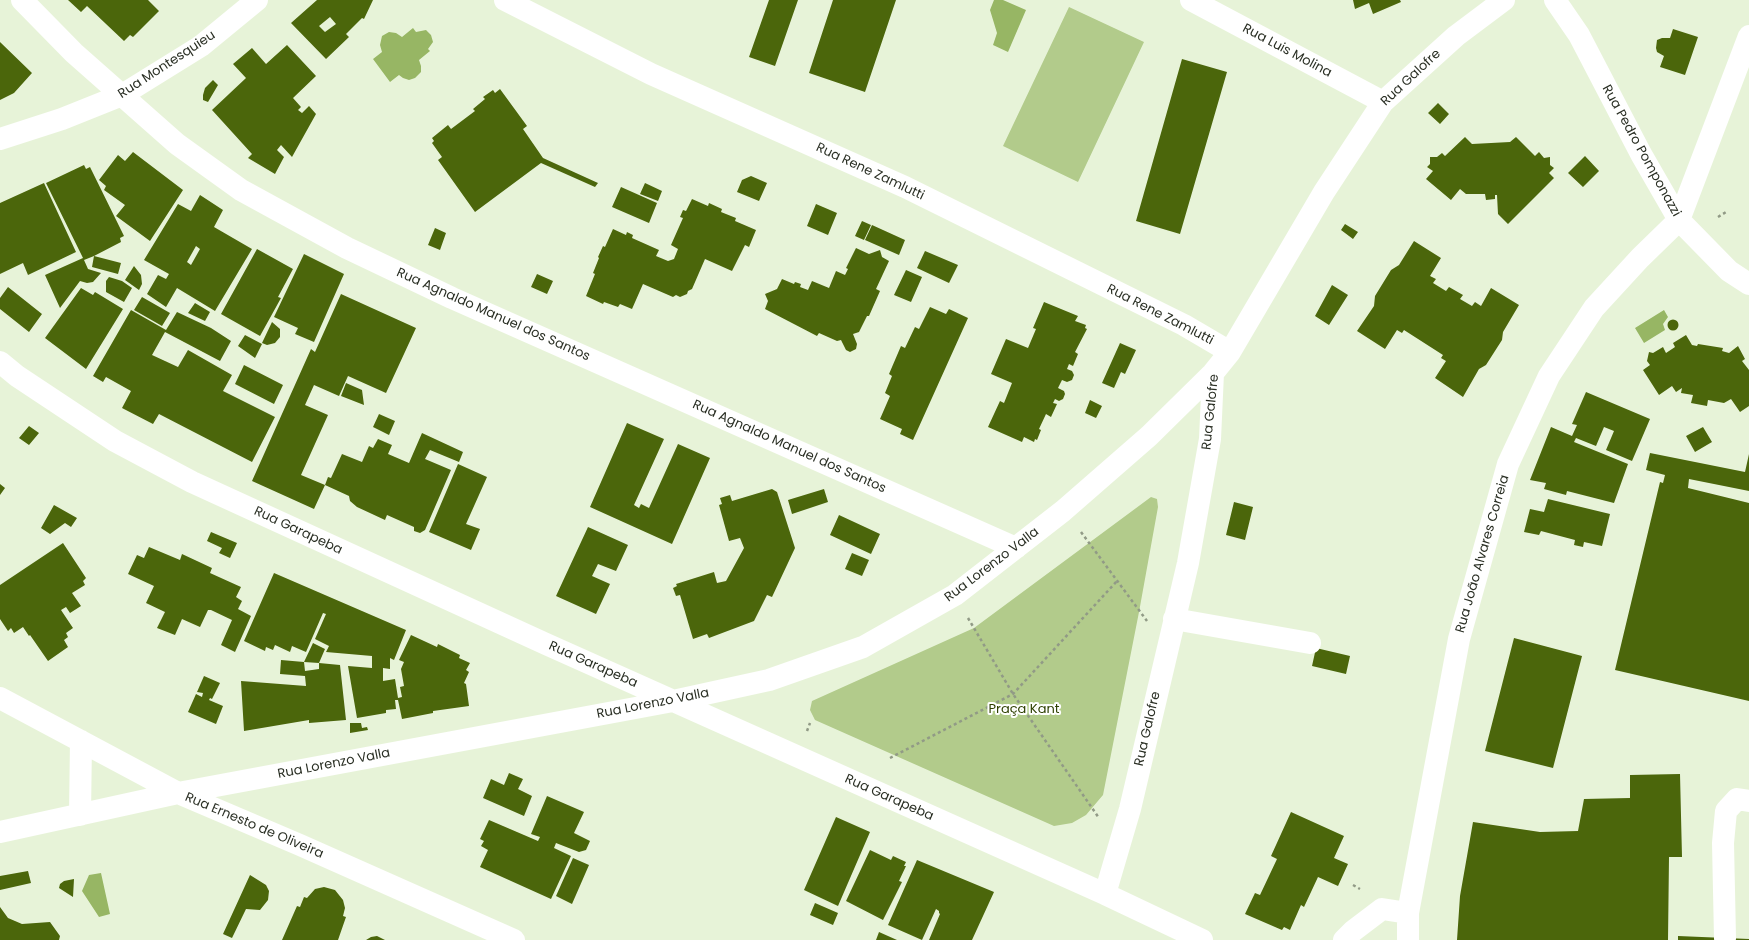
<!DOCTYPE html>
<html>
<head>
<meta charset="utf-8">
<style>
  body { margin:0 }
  canvas { display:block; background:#e7f3d8 }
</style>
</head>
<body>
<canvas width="1749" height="940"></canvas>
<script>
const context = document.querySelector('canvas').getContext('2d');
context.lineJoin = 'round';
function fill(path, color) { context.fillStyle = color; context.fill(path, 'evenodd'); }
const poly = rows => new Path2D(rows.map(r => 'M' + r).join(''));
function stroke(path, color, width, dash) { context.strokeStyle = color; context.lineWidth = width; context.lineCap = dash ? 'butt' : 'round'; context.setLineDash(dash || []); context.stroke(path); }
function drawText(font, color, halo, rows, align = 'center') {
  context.font = font + ' Poppins,sans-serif'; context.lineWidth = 4; context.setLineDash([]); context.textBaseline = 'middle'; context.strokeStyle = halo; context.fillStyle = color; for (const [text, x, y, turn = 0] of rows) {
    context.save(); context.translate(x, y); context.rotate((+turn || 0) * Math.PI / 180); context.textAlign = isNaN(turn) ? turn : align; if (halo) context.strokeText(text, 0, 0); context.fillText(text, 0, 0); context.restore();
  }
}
const green = poly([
  [1069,7,1144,42,1078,182,1003,146],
  [1151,497,1157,499,1158,507,1139,612,1103,795,1086,815,1072,823,1054,826,815,720,810,710,812,701,974,628]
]);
const water = poly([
  [994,0,1003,0,1026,10,1008,52,993,45,997,33,990,10],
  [413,28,416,32,426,30,431,35,433,42,428,49,430,51,419,60,421,66,421,72,415,78,409,80,403,78,399,75,390,82,373,59,382,52,380,45,382,36,389,32,396,33,402,37],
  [1664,310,1668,317,1663,324,1665,330,1644,343,1635,328],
  [101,873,110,914,99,917,82,891,89,875]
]);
const building = poly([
  [68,0,148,0,159,11,133,37,130,35,124,41,87,6,81,12],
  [317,0,373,0,364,19,362,18,346,34,349,37,326,59,291,23],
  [330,17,336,24,325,32,319,26],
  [769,0,798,0,775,66,749,57],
  [833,0,896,0,865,92,809,73],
  [1353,0,1400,0,1401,2,1373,14,1369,3,1355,9],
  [1673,29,1698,37,1685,75,1660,67,1664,56,1657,52,1656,48,1657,40,1662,38,1670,38],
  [0,42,32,73,14,93,0,100],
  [287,45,316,76,293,98,301,107,298,110,302,113,309,106,316,114,292,157,281,145,277,150,284,157,275,174,248,158,252,154,212,110,246,78,233,64,252,48,266,64],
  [1182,59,1227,72,1180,234,1136,221],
  [213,80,218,85,208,102,203,100,203,95,205,88],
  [500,89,527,126,523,129,543,158,598,183,595,187,541,163,475,212,438,160,442,157,432,143,434,141,432,138,448,125,451,129,475,111,473,109,485,99,483,97,493,90,495,93],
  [1438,103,1449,114,1440,124,1428,113],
  [1465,137,1472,144,1510,142,1516,137,1535,156,1539,152,1544,158,1550,157,1550,165,1554,168,1549,173,1554,178,1508,224,1498,214,1497,195,1495,195,1495,199,1486,200,1485,194,1466,194,1460,189,1451,200,1426,179,1433,171,1427,167,1430,164,1430,157,1437,157,1442,153,1445,156],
  [133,152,183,190,150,241,116,216,125,205,104,190,106,186,99,180,118,155,125,161],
  [1585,156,1599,171,1583,187,1568,173],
  [84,165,86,169,90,167,124,236,120,238,121,242,94,256,121,263,118,274,92,267,94,256,84,260,88,269,101,273,93,282,87,283,80,281,60,308,45,275,83,258,46,183],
  [751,176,767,183,759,201,737,192,742,180],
  [44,183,76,252,28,275,23,263,0,274,0,203],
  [645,183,662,191,658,201,640,194],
  [621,187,657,203,649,223,612,207],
  [200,195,223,210,214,227,252,249,215,311,177,288,166,307,147,294,158,275,166,279,169,274,144,260,178,204,191,211],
  [196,246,200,249,191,265,187,262],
  [692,199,708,206,709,203,722,209,721,212,736,218,735,221,756,230,749,247,745,245,732,271,705,259,692,289,688,291,687,294,680,297,676,295,673,297,643,284,632,309,620,304,618,307,604,302,603,304,586,296,595,274,593,273,599,258,598,257,603,246,605,247,613,229,626,235,627,232,633,235,632,238,659,250,656,256,668,261,674,259,678,249,671,245,683,218,680,217,683,210,686,211],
  [816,204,837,213,828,235,807,226],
  [862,221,871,225,864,240,855,236],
  [1345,224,1358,232,1353,239,1341,230],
  [872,225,905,240,899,255,865,240],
  [435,228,446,233,440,250,428,245],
  [1414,241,1441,258,1430,276,1436,279,1433,283,1446,291,1449,287,1463,295,1460,299,1472,306,1475,302,1481,306,1491,288,1519,305,1503,332,1502,340,1486,365,1479,369,1463,397,1435,378,1446,361,1441,358,1443,355,1404,330,1402,333,1397,330,1385,349,1357,331,1374,306,1375,296,1391,270,1399,265],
  [856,248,869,254,880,250,882,257,889,261,876,289,880,291,869,316,867,316,859,332,853,334,857,344,856,349,850,352,846,350,841,340,837,341,819,333,817,336,765,309,768,301,765,294,777,289,782,279,794,284,795,282,801,284,800,287,808,290,812,281,829,288,836,271,845,275,848,269,846,268],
  [257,249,293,269,278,297,281,298,260,336,221,314],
  [925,251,958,265,949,283,917,268],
  [304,254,344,274,314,342,295,334,298,328,274,317],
  [134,266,141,275,142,284,139,290,125,280],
  [906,270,922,277,911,302,894,295],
  [537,274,553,281,547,294,531,287],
  [109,277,122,281,132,288,124,302,106,292,106,281],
  [1332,285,1348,295,1329,325,1315,316],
  [8,287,42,314,29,332,0,309,0,298],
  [81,288,93,295,95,292,123,309,86,369,45,338],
  [341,294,416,328,386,393,348,376,339,396,314,385,305,405,328,415,301,475,325,485,328,477,331,478,342,454,362,462,369,446,373,448,378,439,392,445,388,454,409,463,422,433,463,452,459,462,430,450,425,459,451,470,425,530,420,533,414,531,414,527,387,515,385,520,357,507,350,501,349,496,325,485,314,509,252,481,311,349,315,352],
  [142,297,170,313,162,326,134,310],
  [1044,302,1078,316,1075,321,1086,325,1085,328,1087,329,1075,352,1078,354,1073,366,1069,364,1067,369,1072,371,1074,375,1072,380,1067,382,1062,380,1058,388,1064,391,1065,394,1063,399,1059,401,1055,399,1053,403,1057,404,1051,417,1046,414,1039,429,1041,430,1037,440,1035,439,1034,442,1024,437,1022,442,988,427,1000,401,1004,403,1012,383,991,374,1006,339,1028,348,1036,329,1033,328],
  [195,303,210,312,205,321,188,313],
  [930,307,946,314,949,309,968,318,913,440,900,434,902,429,880,419,890,396,885,393,892,376,889,374,901,346,905,348,915,327,919,329],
  [131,310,166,330,177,312,211,328,231,341,220,361,165,332,152,355,178,367,188,350,232,375,223,391,275,417,252,462,159,414,153,424,122,408,131,391,106,377,103,382,93,376],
  '1667.5 325a5.5 5.5 0 1 1 11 0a5.5 5.5 0 1 1-11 0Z',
  [272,322,280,329,280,337,275,343,267,345,262,343],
  [245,335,262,344,255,358,238,346],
  [1686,335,1692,345,1697,346,1698,344,1723,348,1722,351,1729,353,1738,346,1745,359,1742,361,1749,370,1749,406,1740,412,1731,399,1724,403,1708,400,1707,406,1691,403,1693,395,1681,393,1682,388,1676,392,1672,386,1659,395,1643,370,1650,365,1647,361,1649,352,1653,353,1663,347,1666,353,1675,347,1673,343],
  [1120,343,1136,350,1125,374,1121,372,1114,388,1102,383],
  [244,365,283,385,274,404,235,384],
  [346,383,362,390,364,405,341,396],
  [1586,392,1650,419,1632,461,1606,450,1614,431,1604,427,1596,446,1576,438,1574,442,1628,464,1614,503,1567,491,1566,495,1544,489,1546,483,1530,480,1551,427,1572,436,1577,425,1572,424],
  [1090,400,1102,406,1096,418,1085,413],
  [379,414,395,421,389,435,373,427],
  [627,423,664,439,634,505,639,508,641,504,649,508,678,444,710,458,672,544,590,507],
  [29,426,39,433,29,445,19,438],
  [1703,427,1712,442,1695,452,1686,436],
  [1650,453,1745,472,1749,454,1749,491,1689,479,1688,488,1749,503,1749,701,1615,670,1660,482,1663,483,1665,475,1646,470],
  [458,464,487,477,466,524,480,529,471,550,429,532],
  [0,484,5,488,0,495],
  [772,489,777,492,795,548,772,597,767,595,754,621,709,638,707,634,693,639,680,595,676,596,673,588,677,586,676,584,714,572,717,583,726,581,744,548,740,538,729,541,719,505,722,504,720,498,730,495,732,501],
  [824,489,828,502,792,514,788,500],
  [1548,499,1610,514,1602,546,1584,542,1583,547,1574,545,1575,540,1541,531,1539,535,1524,532,1530,509,1544,512],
  [1234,502,1253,507,1245,540,1226,535],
  [54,505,77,518,71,527,65,523,50,534,41,528],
  [839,515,880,534,871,554,830,535],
  [588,527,628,545,616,571,598,564,592,576,610,584,596,614,556,596],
  [211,532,237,543,230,558,219,553,222,548,207,541],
  [63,543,86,578,83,581,85,585,72,593,81,606,70,613,66,607,61,610,73,628,66,633,68,637,64,640,68,647,48,661,30,635,29,636,23,627,14,633,11,628,8,631,0,619,0,585],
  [149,547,180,560,182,554,212,568,210,573,241,587,236,597,242,601,238,609,251,616,235,652,221,645,232,620,211,610,208,610,200,627,182,619,175,635,157,628,165,612,146,603,154,586,128,574,137,555,144,558],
  [852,553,869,560,862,576,845,569],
  [274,573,406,630,394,660,390,658,390,669,383,668,383,681,395,679,398,698,402,697,400,687,404,686,401,669,404,662,399,660,411,635,437,647,438,644,460,655,459,658,470,663,466,670,469,672,464,683,466,684,469,706,433,711,433,713,402,719,398,700,395,700,396,709,386,710,386,713,357,718,348,666,372,668,372,656,326,652,329,646,315,639,326,614,323,613,306,652,292,646,290,652,275,645,273,650,266,647,265,651,244,641],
  [1514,638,1582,656,1553,768,1485,751],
  [313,643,325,649,319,663,304,662],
  [1316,648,1350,656,1346,674,1312,666],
  [281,660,304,662,305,671,319,669,319,663,340,665,346,720,309,723,309,720,244,731,241,681,306,686,305,676,280,674],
  [204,676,220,683,212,699,210,698,209,700,223,706,216,724,188,712,196,694,202,697,203,693,197,692],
  [350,723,361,723,362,728,367,727,368,730,350,733],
  [509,773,523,779,518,789,532,796,524,816,483,798,491,779,504,785],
  [1680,774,1682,857,1669,857,1668,940,1457,940,1460,896,1473,822,1540,832,1578,831,1584,799,1630,798,1630,775],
  [547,796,584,812,574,833,590,841,586,850,579,852,556,843,554,848,571,856,551,899,480,867,488,850,481,846,484,841,480,839,489,820,538,841,540,837,531,834],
  [1291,812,1344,836,1334,858,1348,864,1338,886,1318,877,1304,907,1301,905,1290,930,1284,927,1282,930,1245,914,1255,893,1260,895,1277,859,1271,856],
  [836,817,870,832,838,906,804,890],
  [870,850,891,860,893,856,906,862,904,866,906,866,899,881,902,882,883,920,846,901],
  [573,858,589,865,572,904,556,896],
  [917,860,994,892,972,940,929,940,940,914,939,913,939,911,936,909,922,940,888,925],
  [28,871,31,883,0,890,0,876],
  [250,875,266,885,269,891,268,900,260,910,246,909,232,938,223,934],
  [74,879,73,897,59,888,60,884,64,881],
  [324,887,335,890,343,900,345,908,343,916,346,917,338,940,282,940,297,906,300,907,304,897,307,898,315,889],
  [815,903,838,913,833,925,810,915],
  [0,907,8,918,22,924,50,922,60,936,59,940,0,940],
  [879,932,897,940,876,940],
  [377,936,385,940,366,940,371,937],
  [1678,936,1749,939,1749,940,1678,940]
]);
const path = poly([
  [1718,217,1726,212],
  [1081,532,1147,621],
  [968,618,1013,694,1099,818],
  [807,731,810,723],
  [890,758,1013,694,1117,581],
  [1353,885,1360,889]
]);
const minor = poly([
  [22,0,74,53,177,144,241,190,347,248,452,298,1016,548],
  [505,0,651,74,905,187,1184,325,1230,352],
  [1191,0,1383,102],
  [1555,0,1579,35,1641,154,1679,220,1729,271,1749,284],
  [0,139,62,119,122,95,201,46,257,0],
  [0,362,17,376,115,441,192,482,546,644,1105,894,1202,940],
  [1174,619,1310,643],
  [0,698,178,793,300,845,514,940],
  [80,815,81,741],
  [0,832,178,793,673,701,769,680,863,647,955,595,1063,511,1149,436,1213,373,1230,352,1324,192,1383,102,1456,36,1504,0],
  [1105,894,1130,809,1188,563,1210,439,1213,373],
  [1725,938,1723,843,1726,811,1737,799,1749,801],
  [1344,940,1353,931,1382,909,1408,913],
  [1408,940,1408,913,1459,639,1508,464,1549,376,1594,308,1640,258,1679,220,1749,36]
]);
const streetNames = [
  ["Rua Luis Molina",1287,51,28],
  ["Rua Montesquieu",167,65,-33],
  ["Rua Galofre",1411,78,-43],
  ["Rua Pedro Pomponazzi",1641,151,61],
  ["Rua Rene Zamlutti",870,172,25],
  ["Rua Agnaldo Manuel dos Santos",493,315,24],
  ["Rua Rene Zamlutti",1160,315,27],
  ["Rua Galofre",1211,412,-84],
  ["Rua Agnaldo Manuel dos Santos",789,447,24],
  ["Rua Garapeba",298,531,25],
  ["Rua João Alvares Correia",1483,554,-74],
  ["Rua Lorenzo Valla",992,565,-37],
  ["Rua Garapeba",593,665,24],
  ["Rua Lorenzo Valla",653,704,-11],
  ["Rua Galofre",1148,729,-77],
  ["Rua Lorenzo Valla",334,764,-11],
  ["Rua Garapeba",889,798,24],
  ["Rua Ernesto de Oliveira",254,826,23]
];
const parkNames = [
  ["Praça Kant",1024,710]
];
fill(green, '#b2cb8b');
fill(water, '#97b664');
fill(building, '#4b660b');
stroke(path, '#919a86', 2.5, [3, 3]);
stroke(minor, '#fff', 22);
drawText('13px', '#2a2f24', '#fff', streetNames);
drawText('13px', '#2e4001', '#fff', parkNames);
</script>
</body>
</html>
